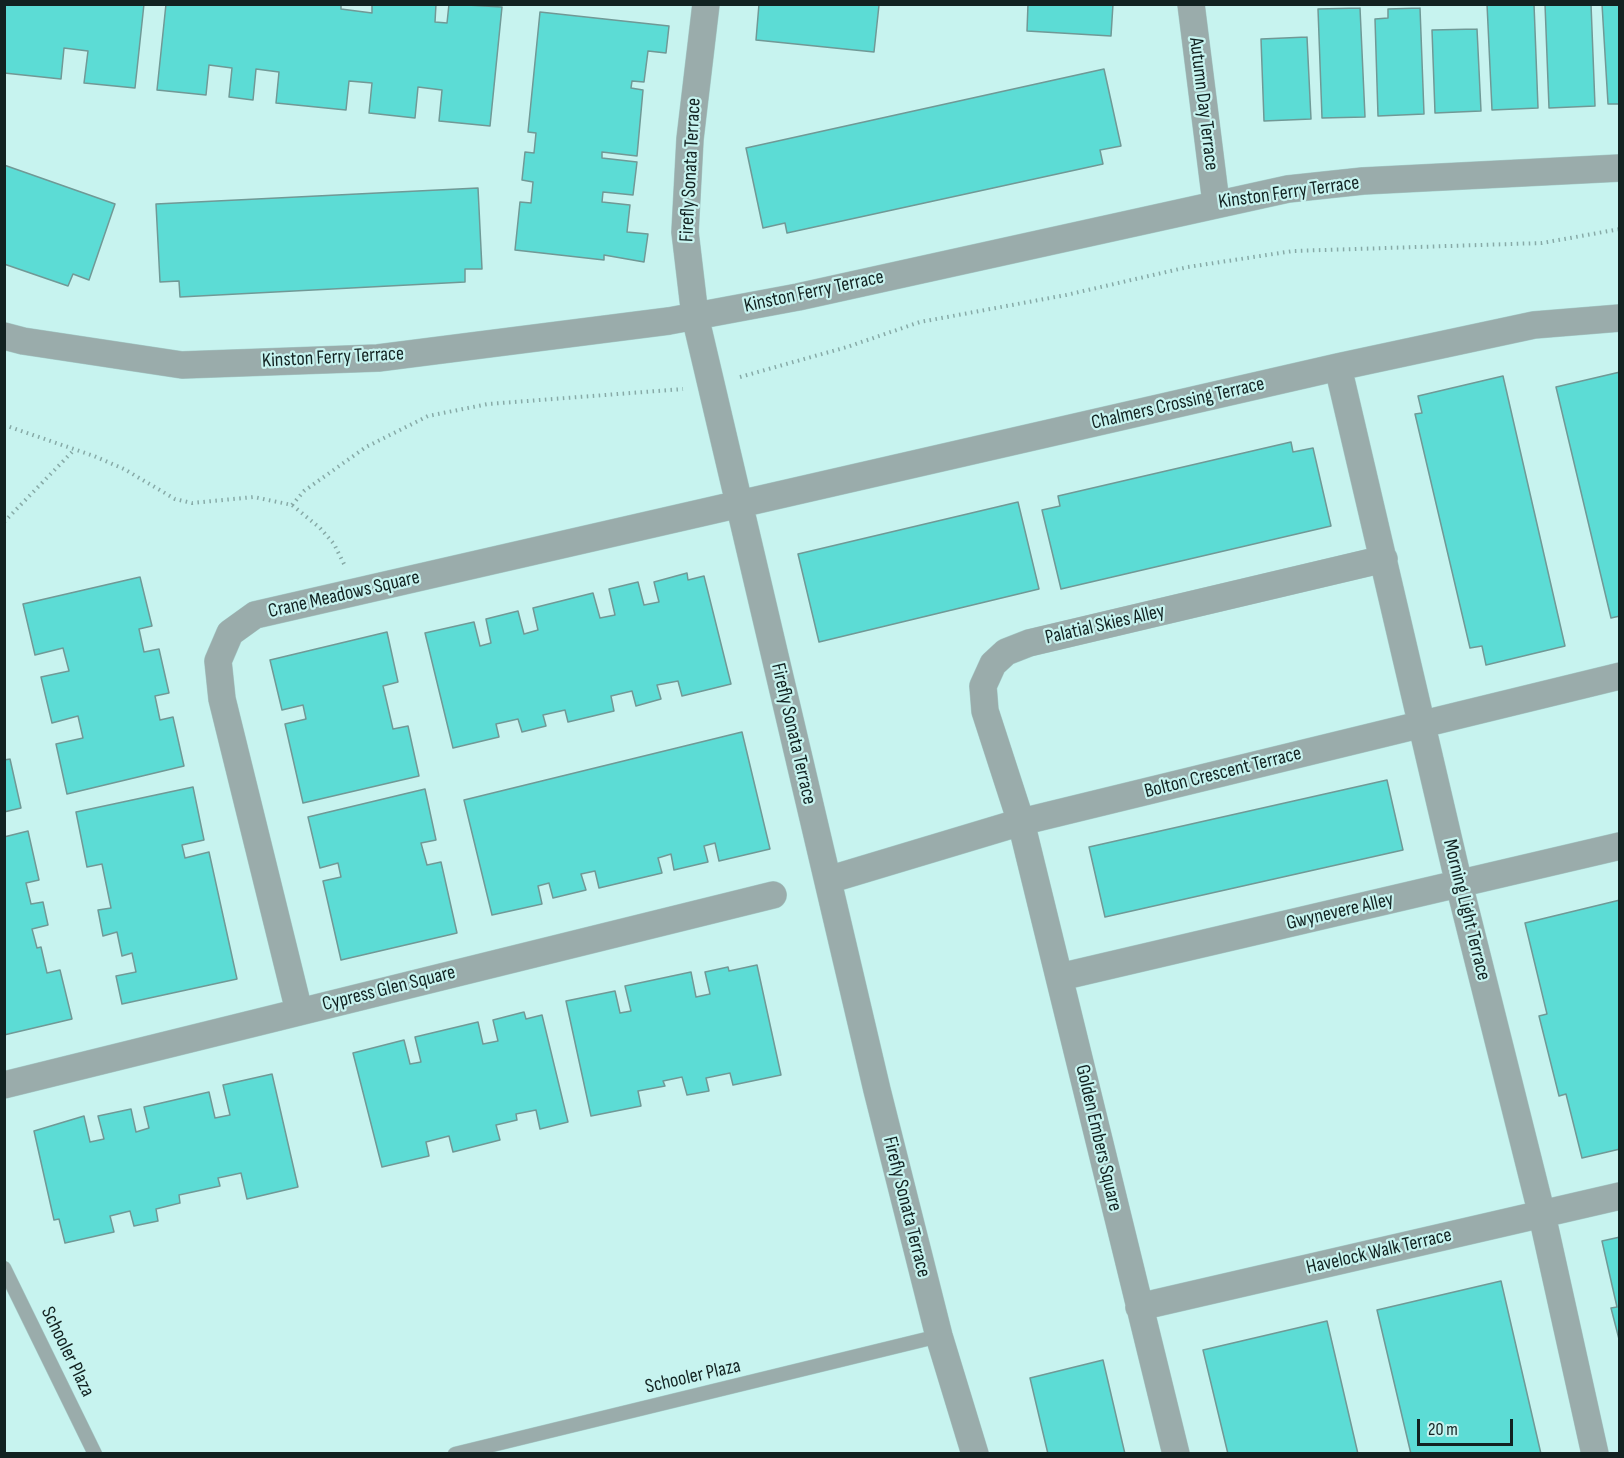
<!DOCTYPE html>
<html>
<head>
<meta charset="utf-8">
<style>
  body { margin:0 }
  #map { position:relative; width:1624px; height:1458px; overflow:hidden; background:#c7f3ef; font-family:"Sofia Sans Condensed",sans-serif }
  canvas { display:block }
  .frame { position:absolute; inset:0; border:6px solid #122221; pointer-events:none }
  .scale { position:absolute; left:1417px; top:1419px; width:96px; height:27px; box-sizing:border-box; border:3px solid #122221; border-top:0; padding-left:8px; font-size:18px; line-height:21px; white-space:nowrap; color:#122221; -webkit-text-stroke:4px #c7f3ef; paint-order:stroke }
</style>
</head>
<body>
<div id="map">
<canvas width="1624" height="1458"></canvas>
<div class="frame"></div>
<div class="scale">20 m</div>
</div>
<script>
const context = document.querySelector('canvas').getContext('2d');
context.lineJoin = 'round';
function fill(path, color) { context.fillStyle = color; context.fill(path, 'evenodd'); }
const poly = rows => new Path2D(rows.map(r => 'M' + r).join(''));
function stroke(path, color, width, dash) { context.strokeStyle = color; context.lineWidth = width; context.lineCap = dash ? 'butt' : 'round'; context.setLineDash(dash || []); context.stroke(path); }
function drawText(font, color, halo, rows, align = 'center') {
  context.font = font + ' "Sofia Sans Condensed",sans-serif'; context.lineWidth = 4.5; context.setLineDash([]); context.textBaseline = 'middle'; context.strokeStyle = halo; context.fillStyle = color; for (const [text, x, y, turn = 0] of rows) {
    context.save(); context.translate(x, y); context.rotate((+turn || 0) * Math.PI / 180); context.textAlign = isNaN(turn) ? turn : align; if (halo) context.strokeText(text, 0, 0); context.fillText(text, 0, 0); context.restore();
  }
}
const building = poly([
  [4,4,144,4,135,88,84,83,88,51,64,48,61,79,4,73,4,4],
  [166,4,341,4,341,9,372,13,372,4,436,4,435,22,447,23,449,4,502,7,490,126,439,121,442,90,418,87,415,118,369,113,372,83,349,81,346,110,276,103,279,72,256,69,253,100,229,97,232,68,209,65,206,95,157,90,166,4],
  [759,4,879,5,874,52,756,40,759,4],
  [1028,4,1113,4,1111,36,1027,31,1028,4],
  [1487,4,1534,4,1538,108,1492,110,1487,4],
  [1545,4,1591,4,1595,106,1549,108,1545,4],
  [1602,4,1620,4,1620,104,1608,104,1602,4],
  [1360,8,1365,117,1322,118,1318,9,1360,8],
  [1420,8,1424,114,1378,116,1375,19,1388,18,1388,9,1420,8],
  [540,12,669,26,666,53,648,51,644,82,632,81,631,88,643,90,637,156,602,152,602,158,637,162,633,195,603,192,602,202,630,205,627,232,648,234,644,262,604,255,604,260,515,250,520,202,531,203,533,182,522,180,525,152,534,153,536,133,528,132,540,12],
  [1477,29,1481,111,1435,113,1432,30,1477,29],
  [1307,37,1311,119,1264,121,1261,39,1307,37],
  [1104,69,1121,146,1100,150,1103,164,787,233,785,223,763,228,746,148,1104,69],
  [4,165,115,204,89,280,73,274,68,286,4,264,4,165],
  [478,188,482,269,465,269,465,282,180,297,179,281,160,282,156,204,478,188],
  [1620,372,1620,616,1611,618,1556,387,1620,372],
  [1503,376,1565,646,1486,665,1482,646,1470,648,1415,414,1422,413,1418,396,1503,376],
  [1291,442,1293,452,1313,448,1331,526,1061,589,1042,510,1060,506,1058,496,1291,442],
  [1018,502,1039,589,819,642,798,554,1018,502],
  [687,573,688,580,704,576,731,684,682,696,678,681,657,685,661,699,636,706,632,691,611,696,614,711,568,722,565,710,543,715,546,726,522,732,518,719,496,724,499,737,453,748,425,633,474,622,480,646,491,643,486,619,518,611,524,634,538,630,533,608,593,593,600,618,615,615,609,589,638,582,644,605,659,602,654,582,687,573],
  [140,577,152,626,139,629,144,652,159,649,169,693,155,696,160,720,173,717,184,766,67,794,56,744,83,738,78,716,52,723,41,677,69,671,63,648,35,655,23,604,140,577],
  [387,632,398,682,383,686,393,729,408,726,419,776,303,803,285,724,306,719,303,705,282,710,270,660,387,632],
  [742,732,770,849,719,861,715,843,704,846,708,862,674,870,671,854,658,858,662,873,599,888,595,871,581,874,586,890,553,898,549,883,538,886,542,904,492,915,464,800,742,732],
  [10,759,21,808,4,812,4,760,10,759],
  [1387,780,1403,850,1105,917,1089,847,1387,780],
  [193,787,204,840,182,845,185,858,209,852,237,979,122,1004,116,976,136,972,132,953,122,956,117,932,103,936,98,910,111,908,102,864,87,867,76,812,193,787],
  [425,789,436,840,421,843,427,865,441,862,457,933,341,960,323,881,341,877,338,863,320,868,308,817,425,789],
  [28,831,39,880,26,883,31,904,43,902,48,925,32,929,37,948,41,947,47,973,60,970,72,1019,4,1035,4,837,28,831],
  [1620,900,1620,1149,1582,1158,1566,1094,1559,1096,1539,1016,1547,1014,1525,923,1620,900],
  [757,965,781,1075,733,1085,730,1073,706,1078,709,1091,687,1095,682,1077,663,1081,665,1086,638,1091,641,1106,591,1116,566,1001,615,991,620,1013,631,1011,625,986,691,972,696,997,710,994,705,972,728,967,729,971,757,965],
  [524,1012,526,1019,542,1015,568,1122,540,1129,536,1110,516,1114,517,1120,496,1125,500,1140,453,1152,449,1136,426,1142,429,1156,382,1167,353,1053,404,1040,410,1064,421,1062,415,1037,478,1022,483,1044,498,1041,493,1020,524,1012],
  [272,1074,298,1187,247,1199,241,1173,218,1178,220,1186,179,1195,180,1203,156,1209,158,1221,134,1226,130,1211,110,1216,114,1232,65,1243,59,1219,54,1220,34,1131,84,1116,90,1142,104,1139,98,1116,131,1109,136,1132,149,1128,144,1107,209,1092,215,1118,230,1115,223,1085,272,1074],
  [1620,1237,1620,1343,1611,1308,1617,1307,1602,1241,1620,1237],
  [1501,1281,1541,1454,1411,1454,1377,1310,1501,1281],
  [1327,1321,1358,1454,1228,1454,1203,1350,1327,1321],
  [1103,1360,1125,1454,1048,1454,1030,1378,1103,1360]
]);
const path = poly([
  [740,377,847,347,920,322,1066,295,1188,267,1293,251,1542,243,1620,229],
  [4,425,94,456,124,469,175,499,192,503,254,497,292,505,320,528,334,544,344,564],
  [292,505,304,491,366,447,428,416,488,404,683,389],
  [4,522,74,450]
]);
const lane = poly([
  [4,1268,95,1454],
  [455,1454,939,1336]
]);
const street = poly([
  [706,4,690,139,685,232,695,316,877,1090,939,1336,975,1454],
  [1191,4,1216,203],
  [4,336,23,341,182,365,378,358,669,321,798,297,1288,189,1363,181,1620,168],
  [1338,367,1459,884,1542,1215,1595,1454],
  [828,880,1021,822,1620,676],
  [1060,977,1620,846],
  [299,1011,222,699,218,661,230,633,255,615,1338,367,1534,325,1620,318],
  [4,1085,773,895],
  [1139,1307,1620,1196],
  [1176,1454,1021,822,985,711,983,686,993,664,1006,652,1029,643,1384,559]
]);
const streetNames = [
  ["Autumn Day Terrace",1203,104,83],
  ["Firefly Sonata Terrace",691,170,-87],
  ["Kinston Ferry Terrace",1289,193,-8],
  ["Kinston Ferry Terrace",814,292,-12],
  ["Kinston Ferry Terrace",333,358,-3],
  ["Chalmers Crossing Terrace",1178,404,-13],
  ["Crane Meadows Square",344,595,-13],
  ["Palatial Skies Alley",1105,625,-13],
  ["Firefly Sonata Terrace",793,734,77],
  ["Bolton Crescent Terrace",1223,773,-14],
  ["Morning Light Terrace",1466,910,76],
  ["Gwynevere Alley",1340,912,-13],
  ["Cypress Glen Square",389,989,-14],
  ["Golden Embers Square",1098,1138,77],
  ["Firefly Sonata Terrace",906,1207,76],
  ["Havelock Walk Terrace",1379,1252,-13],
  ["Schooler Plaza",67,1352,64],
  ["Schooler Plaza",693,1377,-13]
];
fill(building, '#5cdcd5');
stroke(building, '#709996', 1.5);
stroke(lane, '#a6cdca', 15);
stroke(street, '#a6cdca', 28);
stroke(path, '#87aaa7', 4, [1.5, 4.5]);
stroke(lane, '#9aacab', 14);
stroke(street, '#9aacab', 27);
drawText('20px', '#122221', '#c7f3ef', streetNames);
</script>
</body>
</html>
